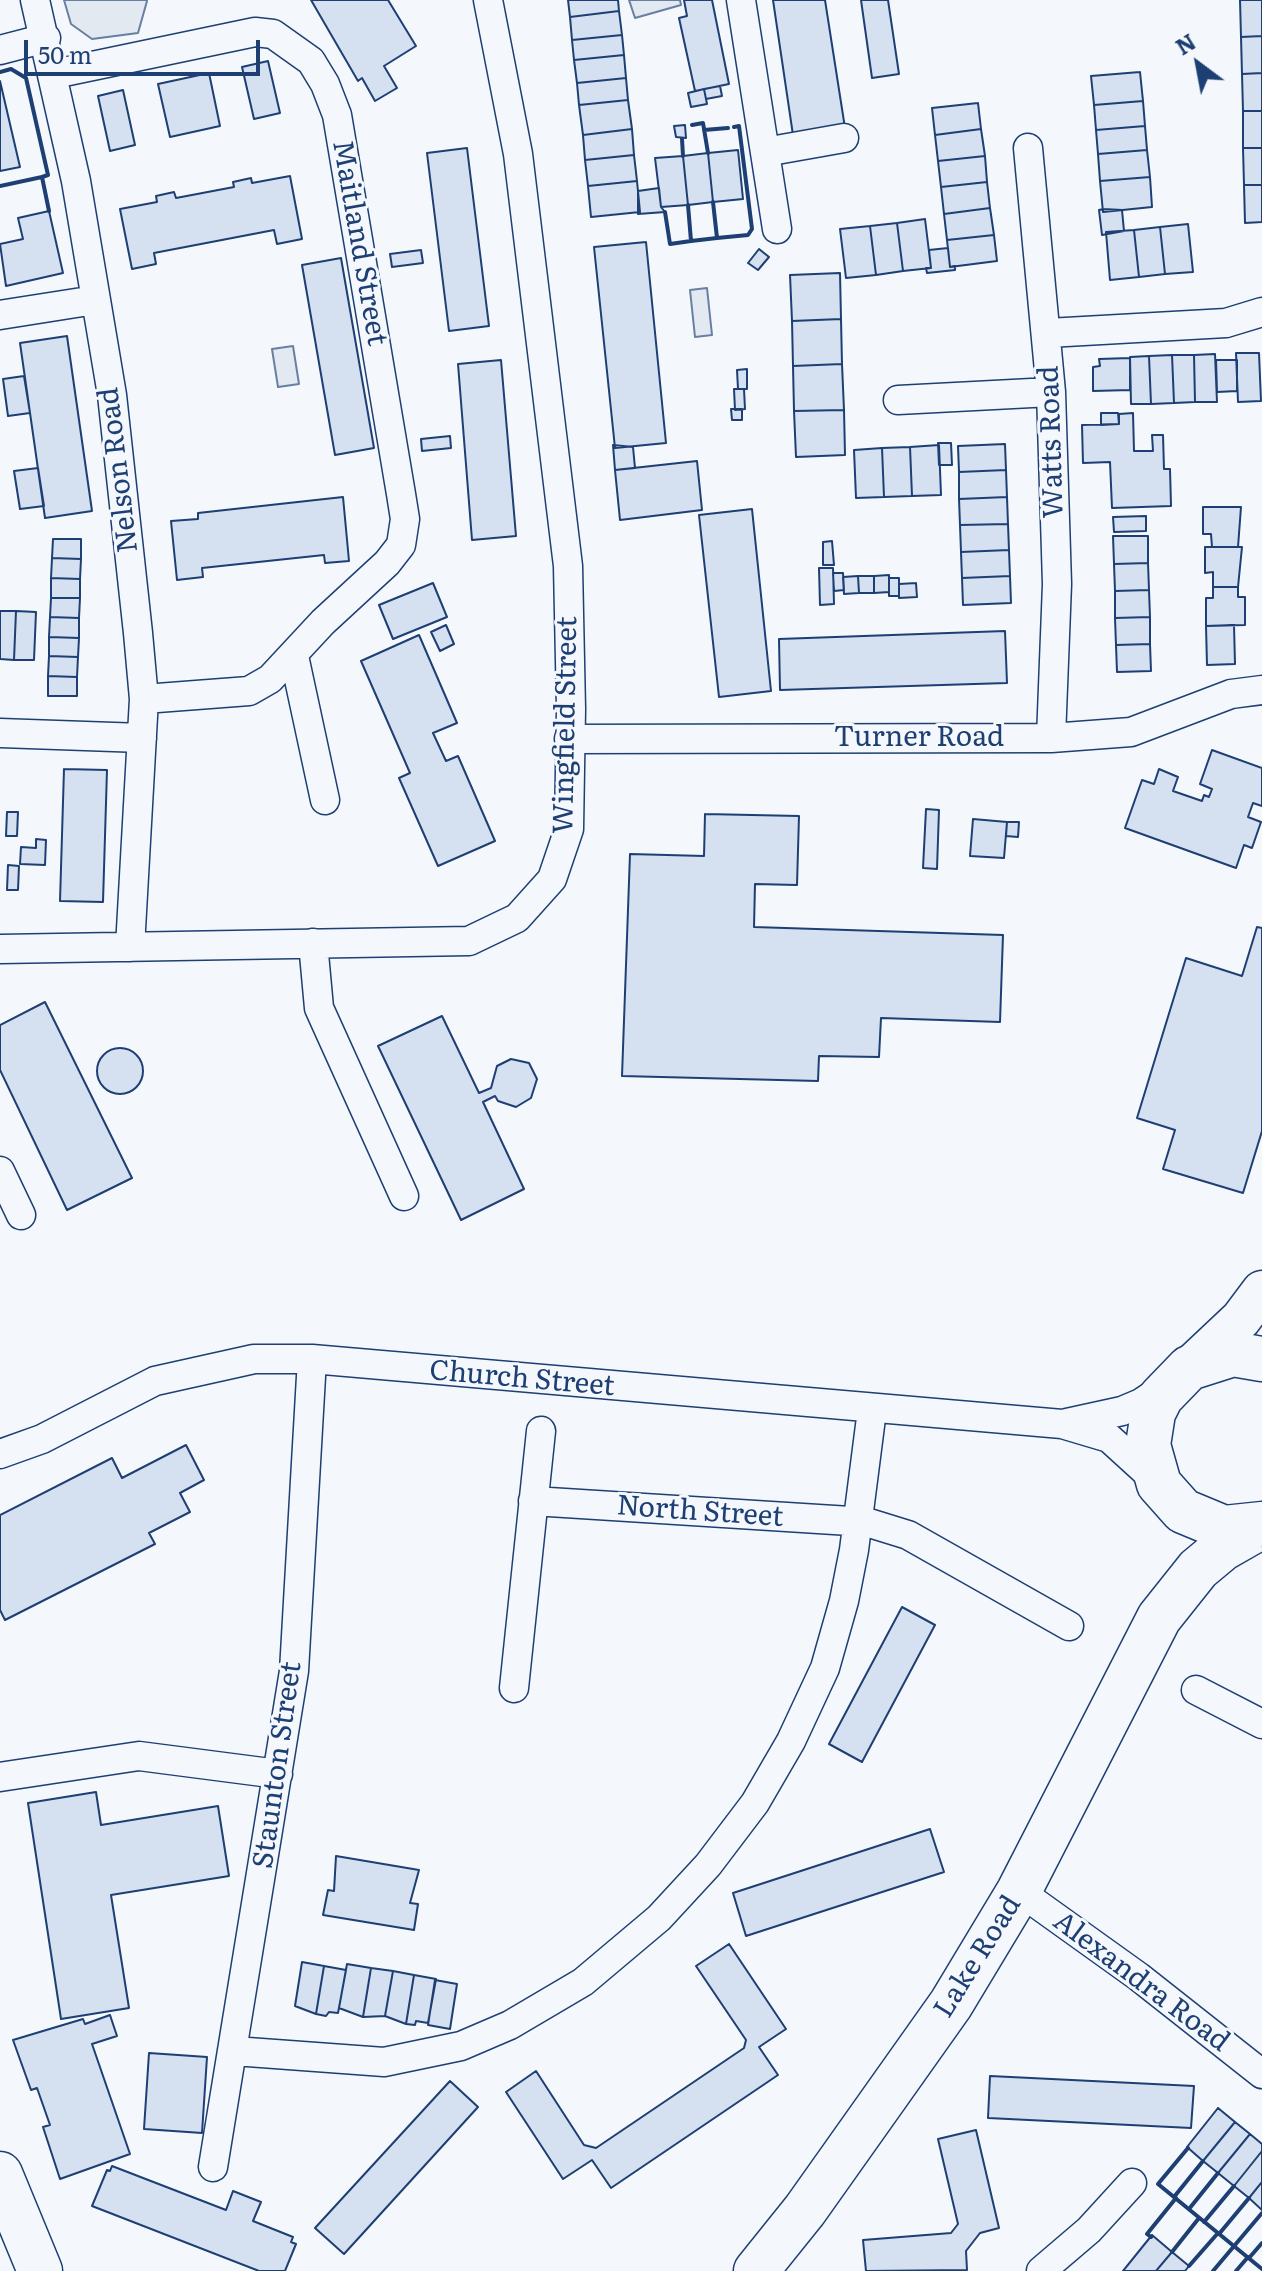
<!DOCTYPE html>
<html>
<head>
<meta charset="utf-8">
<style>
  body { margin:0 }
  #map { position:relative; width:1262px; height:2271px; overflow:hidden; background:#f4f7fb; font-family:Literata,serif }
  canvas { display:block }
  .north { position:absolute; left:1158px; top:24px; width:80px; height:80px; -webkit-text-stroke:6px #f4f7fb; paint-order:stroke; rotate:328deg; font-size:22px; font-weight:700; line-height:32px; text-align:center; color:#1d3f73 }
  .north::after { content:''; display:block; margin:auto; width:28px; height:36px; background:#1d3f73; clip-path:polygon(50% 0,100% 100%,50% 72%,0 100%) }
  .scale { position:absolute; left:24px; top:40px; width:236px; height:36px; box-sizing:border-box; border:4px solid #1d3f73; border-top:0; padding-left:10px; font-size:24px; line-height:28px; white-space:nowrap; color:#1d3f73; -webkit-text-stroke:6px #f4f7fb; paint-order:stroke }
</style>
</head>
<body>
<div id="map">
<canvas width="1262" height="2271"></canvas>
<div class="north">N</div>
<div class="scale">50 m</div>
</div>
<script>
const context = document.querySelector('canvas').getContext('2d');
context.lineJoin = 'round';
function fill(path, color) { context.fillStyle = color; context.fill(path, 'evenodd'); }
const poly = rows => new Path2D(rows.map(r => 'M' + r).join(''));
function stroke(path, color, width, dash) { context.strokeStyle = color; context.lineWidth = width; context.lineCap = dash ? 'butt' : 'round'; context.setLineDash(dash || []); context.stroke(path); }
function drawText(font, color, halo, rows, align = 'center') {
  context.font = font + ' Literata,serif'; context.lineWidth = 6; context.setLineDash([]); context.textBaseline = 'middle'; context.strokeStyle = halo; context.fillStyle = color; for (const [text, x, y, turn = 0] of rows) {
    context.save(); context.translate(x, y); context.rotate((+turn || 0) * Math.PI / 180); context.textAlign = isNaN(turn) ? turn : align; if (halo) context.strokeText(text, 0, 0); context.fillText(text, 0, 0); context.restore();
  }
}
const green = poly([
  [64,0,147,0,147,1,138,33,92,39,71,24,64,0],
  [629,0,680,0,681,5,635,18,629,0],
  [707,288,712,335,695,337,690,290,707,288],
  [293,346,299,384,278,387,272,349,293,346]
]);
const building = poly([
  [311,0,388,0,416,46,384,66,397,88,375,101,362,78,358,81,311,0],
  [568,0,618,0,619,11,570,17,568,0],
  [684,0,712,0,729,84,695,91,679,18,687,16,684,0],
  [773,0,825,0,845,128,793,135,773,0],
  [861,0,888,0,899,74,872,78,861,0],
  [1240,0,1262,0,1262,36,1241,37,1240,0],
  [619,11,622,35,572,40,570,17,619,11],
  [622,35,624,55,574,60,572,40,622,35],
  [1262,36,1262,73,1242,74,1241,37,1262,36],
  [624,55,626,78,577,83,574,60,624,55],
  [268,61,280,113,254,119,242,67,268,61],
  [1140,72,1143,101,1094,105,1091,76,1140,72],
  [209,73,220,126,170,137,158,84,209,73],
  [1262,73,1262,111,1243,111,1242,74,1262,73],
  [626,78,628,100,579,105,577,83,626,78],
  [0,81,20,167,0,171,0,81],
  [720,86,722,96,706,99,704,89,720,86],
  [704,89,707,104,691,107,688,93,704,89],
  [123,90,135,145,110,151,98,96,123,90],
  [628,100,632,129,583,135,579,105,628,100],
  [1143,101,1145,126,1096,130,1094,105,1143,101],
  [978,103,981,129,935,135,932,108,978,103],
  [1243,111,1262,111,1262,148,1243,148,1243,111],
  [685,125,686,138,676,137,674,126,685,125],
  [1145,126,1147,150,1098,154,1096,130,1145,126],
  [632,129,634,155,585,160,583,135,632,129],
  [981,129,985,156,938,161,935,135,981,129],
  [467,148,489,326,449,331,427,153,467,148],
  [1243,148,1262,148,1262,185,1244,185,1243,148],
  [738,150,743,199,713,202,708,153,738,150],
  [1147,150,1150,177,1100,181,1098,154,1147,150],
  [708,153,713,202,688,205,683,156,708,153],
  [634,155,637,181,588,186,585,160,634,155],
  [683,156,688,205,661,207,655,158,683,156],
  [985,156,987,182,941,187,938,161,985,156],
  [290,176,302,239,277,244,274,230,154,253,156,264,132,269,120,209,157,202,156,196,174,192,176,198,234,187,233,182,251,178,252,183,290,176],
  [1150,177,1152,207,1103,212,1100,181,1150,177],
  [637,181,640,212,591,217,588,186,637,181],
  [987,182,990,208,944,214,941,187,987,182],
  [1244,185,1262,185,1262,222,1245,223,1244,185],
  [659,188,661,207,665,212,638,214,638,191,659,188],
  [990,208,994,235,947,240,944,214,990,208],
  [1103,209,1122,210,1124,231,1102,235,1099,210,1103,209],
  [49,211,63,273,6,286,0,244,23,239,18,218,49,211],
  [925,219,931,268,903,271,897,223,925,219],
  [897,223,903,271,876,275,870,226,897,223],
  [1188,224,1193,272,1165,274,1160,227,1188,224],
  [870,226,876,275,846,278,840,229,870,226],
  [1160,227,1165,274,1139,277,1134,230,1160,227],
  [1134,230,1139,277,1110,280,1106,232,1134,230],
  [994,235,997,261,950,267,947,240,994,235],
  [646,242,666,443,615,448,594,247,646,242],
  [948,248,950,267,955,266,955,270,927,273,926,268,931,268,929,250,948,248],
  [759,249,769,257,758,270,748,263,759,249],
  [421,250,423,263,392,267,390,254,421,250],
  [341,258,374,448,335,455,302,265,341,258],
  [840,273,841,319,792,321,790,275,840,273],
  [841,319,842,364,793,366,792,321,841,319],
  [67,336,92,511,45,518,20,343,67,336],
  [1236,353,1259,353,1261,401,1238,402,1236,353],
  [1215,354,1217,402,1195,402,1194,355,1215,354],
  [1172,355,1194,355,1195,402,1174,403,1172,355],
  [1172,355,1174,403,1151,404,1149,356,1172,355],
  [1149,356,1151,404,1131,404,1130,357,1149,356],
  [1130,358,1130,390,1093,391,1093,367,1100,366,1099,359,1130,358],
  [501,360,516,536,472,540,458,364,501,360],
  [1216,360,1237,360,1237,391,1217,392,1216,360],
  [842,364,844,410,794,411,793,366,842,364],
  [747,369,747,389,738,389,737,370,747,369],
  [24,376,30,413,8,416,3,379,24,376],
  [734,389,744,389,745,409,735,410,734,389],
  [731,409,742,409,742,420,732,420,731,409],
  [844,410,845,455,796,457,794,411,844,410],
  [1101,413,1118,413,1119,424,1101,425,1101,413],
  [1133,413,1134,451,1153,451,1152,435,1163,435,1164,469,1170,469,1171,506,1112,508,1110,462,1083,463,1082,425,1119,424,1119,414,1133,413],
  [450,436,451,448,422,451,421,439,450,436],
  [938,443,951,443,952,465,939,465,938,443],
  [1005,444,1006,470,959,472,958,446,1005,444],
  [613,445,633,447,635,468,615,470,613,445],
  [939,445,941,495,912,496,910,447,939,445],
  [910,447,912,496,884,497,882,448,910,447],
  [882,448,884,497,856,498,854,450,882,448],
  [697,461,702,510,620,520,615,470,697,461],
  [38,468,44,506,20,509,14,471,38,468],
  [1006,470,1007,497,959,499,959,472,1006,470],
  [343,497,349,561,325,563,324,555,202,568,203,577,177,580,171,521,198,519,198,513,343,497],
  [1007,497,1008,524,960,525,959,499,1007,497],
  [1203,507,1241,507,1238,547,1212,547,1211,534,1203,534,1203,507],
  [752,509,771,691,719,697,699,515,752,509],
  [1146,516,1146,531,1114,532,1113,517,1146,516],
  [1008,524,1009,550,961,552,960,525,1008,524],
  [1113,536,1148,536,1148,563,1114,564,1113,536],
  [53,539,81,539,81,559,52,558,53,539],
  [832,541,834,565,823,565,823,542,832,541],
  [1205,547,1242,547,1238,587,1213,587,1213,572,1205,573,1205,547],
  [1009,550,1010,576,962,578,961,552,1009,550],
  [52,558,81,559,80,579,51,578,52,558],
  [1148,563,1149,590,1115,591,1114,564,1148,563],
  [819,568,833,568,834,604,820,605,819,568],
  [833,573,843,573,844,590,834,591,833,573],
  [889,575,889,592,874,593,874,576,889,575],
  [858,576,874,576,874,593,859,593,858,576],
  [858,576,859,593,844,594,843,577,858,576],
  [1010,576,1011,603,963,605,962,578,1010,576],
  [51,578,80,579,80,598,51,598,51,578],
  [889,578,899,578,899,596,889,596,889,578],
  [433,583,447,617,393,639,379,605,433,583],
  [916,583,917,597,899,598,899,584,916,583],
  [1213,587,1238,587,1238,597,1245,597,1245,625,1206,626,1206,598,1213,598,1213,587],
  [1149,590,1150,617,1115,618,1115,591,1149,590],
  [51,598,80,598,79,618,50,617,51,598],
  [0,611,16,611,14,660,0,659,0,611],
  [16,611,36,612,34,660,14,660,16,611],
  [50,617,79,618,79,638,49,637,50,617],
  [1150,617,1150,644,1116,645,1115,618,1150,617],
  [446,625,454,644,440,651,431,632,446,625],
  [1234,625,1235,664,1207,665,1206,626,1234,625],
  [1005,631,1007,683,780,690,779,639,1005,631],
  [419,635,457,723,433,733,446,761,458,756,495,841,438,866,399,778,410,773,361,661,419,635],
  [49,637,79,638,78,657,49,656,49,637],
  [1150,644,1151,671,1117,672,1116,645,1150,644],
  [49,656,78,657,77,677,48,676,49,656],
  [48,676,77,677,77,696,48,696,48,676],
  [1212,750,1262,768,1262,806,1253,803,1248,817,1261,822,1252,848,1244,845,1236,868,1125,828,1142,780,1154,784,1159,769,1178,777,1173,791,1202,801,1204,795,1209,797,1212,789,1200,784,1212,750],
  [64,769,107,770,103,902,60,901,64,769],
  [926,809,939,810,937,869,923,868,926,809],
  [7,812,18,812,17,836,6,836,7,812],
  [705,814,799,816,797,885,755,884,754,927,1003,935,1000,1022,881,1018,879,1057,819,1056,818,1081,622,1076,630,854,704,856,705,814],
  [973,819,1007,822,1004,858,970,856,973,819],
  [1007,822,1019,822,1018,837,1006,836,1007,822],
  [36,839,46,840,45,865,20,864,21,847,36,848,36,839],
  [8,865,19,866,18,890,7,890,8,865],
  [1257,927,1262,928,1262,1131,1243,1193,1163,1169,1175,1130,1137,1118,1186,958,1242,976,1257,927],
  [45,1002,132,1178,67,1210,0,1070,0,1025,45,1002],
  [442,1016,479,1093,491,1088,497,1066,511,1059,529,1063,537,1079,531,1098,516,1107,498,1101,495,1096,483,1102,524,1189,461,1220,378,1046,442,1016],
  '97 1071a23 23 0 1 1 46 0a23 23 0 1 1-46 0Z',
  [186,1445,204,1480,180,1493,190,1512,149,1533,155,1544,5,1620,0,1610,0,1515,112,1458,122,1478,186,1445],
  [902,1607,935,1625,862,1762,829,1744,902,1607],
  [96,1792,101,1825,218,1806,229,1876,111,1895,129,2008,61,2019,28,1803,96,1792],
  [930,1829,944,1872,746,1936,733,1893,930,1829],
  [336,1856,419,1870,410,1903,418,1904,414,1930,323,1915,328,1890,334,1891,336,1856],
  [729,1944,786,2029,759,2047,778,2075,611,2188,592,2160,563,2179,506,2092,536,2071,584,2145,596,2148,744,2048,746,2040,696,1966,729,1944],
  [302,1962,324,1966,316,2014,295,2006,302,1962],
  [347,1964,371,1968,363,2017,339,2008,347,1964],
  [324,1966,346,1970,338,2013,329,2012,326,2016,316,2014,324,1966],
  [371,1968,393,1971,385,2016,363,2017,371,1968],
  [393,1971,414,1975,406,2024,385,2016,393,1971],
  [414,1975,436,1979,428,2023,416,2021,415,2025,406,2024,414,1975],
  [435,1980,457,1984,450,2029,428,2025,435,1980],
  [110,2015,117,2036,92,2044,130,2154,60,2179,43,2127,50,2125,37,2088,31,2090,13,2040,83,2019,85,2024,110,2015],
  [149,2053,207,2057,202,2133,144,2129,149,2053],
  [990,2076,1194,2086,1191,2128,988,2118,990,2076],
  [450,2081,478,2107,344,2254,315,2228,450,2081],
  [1218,2108,1235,2122,1203,2161,1187,2147,1218,2108],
  [1235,2122,1250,2134,1218,2173,1203,2161,1235,2122],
  [976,2130,999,2228,980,2233,966,2251,967,2270,866,2271,863,2240,951,2233,958,2224,938,2139,976,2130],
  [1250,2134,1262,2144,1262,2151,1234,2186,1218,2173,1250,2134],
  [1262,2151,1262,2182,1249,2198,1234,2186,1262,2151],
  [112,2166,226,2210,233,2191,261,2202,253,2221,293,2237,291,2242,296,2244,285,2271,259,2271,92,2206,107,2170,110,2171,112,2166],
  [1262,2182,1262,2210,1249,2198,1262,2182],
  [1152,2235,1172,2252,1156,2271,1123,2271,1152,2235],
  [1172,2252,1189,2266,1185,2271,1156,2271,1172,2252]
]);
const street = poly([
  [35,0,76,181,112,395,138,633,144,699,130,947],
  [741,0,777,229],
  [0,50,46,38],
  [54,74,255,32,273,34,311,61,325,84,337,115,401,494,405,519,401,545,387,563,323,622,270,679,249,691,144,699],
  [1028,148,1051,392,1057,584,1051,738],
  [765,152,844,138],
  [0,315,95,300],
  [1048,333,1226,323,1262,312],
  [898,400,1051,392],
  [294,656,325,800],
  [0,733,142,738],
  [569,739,1051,738,1131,732,1231,694,1262,690],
  [313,943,319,1008,404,1196],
  [0,949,469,941,517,918,552,879,569,829,571,709,568,566,518,154,488,0],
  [0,1171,21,1215],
  [1067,1423,1122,1411,1141,1403,1165,1387],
  [0,1454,42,1439,155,1381,254,1359,312,1359,1062,1424,1109,1438,1154,1479],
  [533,1501,866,1522,908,1535,1069,1626],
  [514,1688,541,1431],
  [1196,1690,1262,1724],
  [0,1777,139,1756,278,1774],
  [1019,1891,1139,1977,1262,2074],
  [234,2051,384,2062,461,2046,510,2025,583,1982,659,1918,708,1865,755,1803,791,1741,825,1668,844,1601,854,1550,872,1410],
  [213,2167,294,1671,312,1359],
  [1041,2271,1089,2230,1132,2183]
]);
const secondary = poly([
  [1189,1368,1241,1319,1262,1291]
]);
const primary = poly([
  [1262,1359,1233,1354,1189,1368,1161,1397,1153,1413,1148,1445,1159,1484,1183,1511,1224,1528,1262,1524],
  [0,2174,40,2271],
  [756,2271,805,2210,951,2004,1019,1891,1159,1618,1198,1569,1222,1549,1262,1526]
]);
const wall = poly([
  [0,72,11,69,26,78,48,175,42,177],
  [692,125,703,123,708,153],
  [704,130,728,128],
  [682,139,683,156],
  [0,186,42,177,49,211],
  [665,212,670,244,691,241,688,205],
  [717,238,748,235,752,229,739,126,734,127],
  [691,241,717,238,713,202],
  [1188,2148,1158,2184,1262,2269],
  [1174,2197,1203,2161],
  [1189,2209,1218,2173],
  [1204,2222,1234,2186],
  [1219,2234,1249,2198],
  [1151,2237,1147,2234,1176,2198],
  [1172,2252,1199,2218],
  [1249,2258,1262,2243],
  [1189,2266,1218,2233],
  [1213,2271,1262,2213],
  [1236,2271,1248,2257]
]);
const streetNames = [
  ["Maitland Street",359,243,80],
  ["Watts Road",1052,442,-92],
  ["Nelson Road",119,470,-97],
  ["Wingfield Street",566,725,-89],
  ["Turner Road",919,738],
  ["Church Street",522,1379,5],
  ["North Street",700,1512,4],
  ["Staunton Street",278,1765,-82],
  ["Lake Road",978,1957,-58],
  ["Alexandra Road",1141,1982,37]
];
fill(green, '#e3e9f0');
stroke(green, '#687fa3', 2);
fill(building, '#d5e0f0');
stroke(building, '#1d3f73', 2);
stroke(street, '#1d3f73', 31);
stroke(secondary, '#1d3f73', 43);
stroke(primary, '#1d3f73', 47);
stroke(street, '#f4f7fb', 28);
stroke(secondary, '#f4f7fb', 40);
stroke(primary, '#f4f7fb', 44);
stroke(wall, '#1d3f73', 4);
drawText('28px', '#1d3f73', '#f4f7fb', streetNames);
</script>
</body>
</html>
